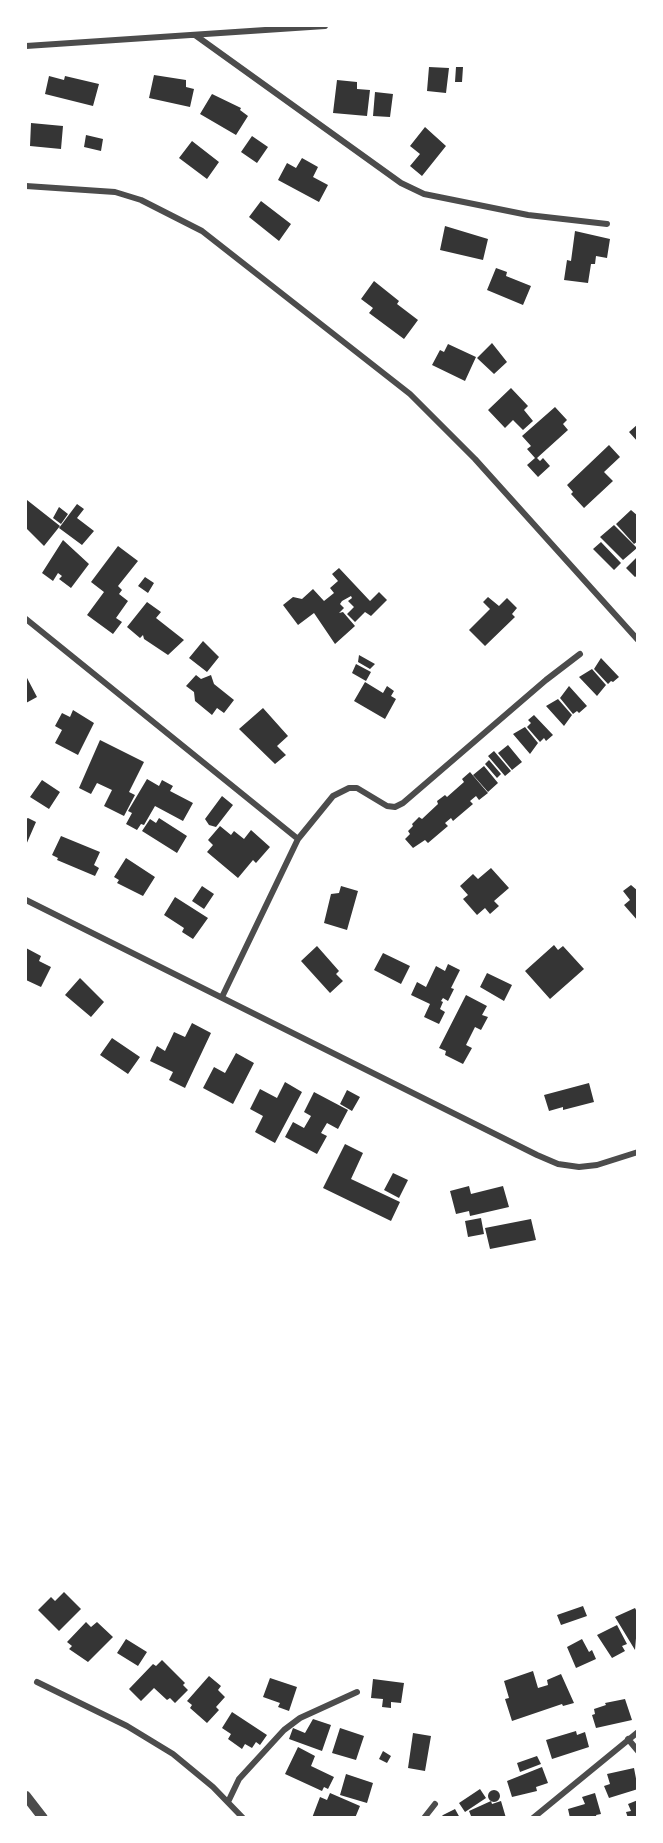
<!DOCTYPE html>
<html>
<head>
<meta charset="utf-8">
<style>
  body { margin:0 }
  #map { position:relative; width:663px; height:1843px; overflow:hidden; background:#fff; font-family:Merriweather,serif }
  canvas { display:block }
  .frame { position:absolute; inset:0; border:27px solid #fff; pointer-events:none }
</style>
</head>
<body>
<div id="map">
<canvas width="663" height="1843"></canvas>
<div class="frame"></div>
</div>
<script>
const context = document.querySelector('canvas').getContext('2d');
context.lineJoin = 'round';
function fill(path, color) { context.fillStyle = color; context.fill(path, 'evenodd'); }
const poly = rows => new Path2D(rows.map(r => 'M' + r).join(''));
function stroke(path, color, width, dash) { context.strokeStyle = color; context.lineWidth = width; context.lineCap = dash ? 'butt' : 'round'; context.setLineDash(dash || []); context.stroke(path); }
const building = poly([
  [429,67,449,68,446,93,427,91],
  [456,67,463,67,462,82,455,82],
  [154,75,186,80,186,87,194,89,190,107,149,98],
  [49,76,64,80,65,76,99,84,93,106,45,94],
  [337,80,357,82,357,89,370,90,367,116,333,113],
  [375,92,393,94,390,117,373,116],
  [212,94,241,108,240,110,248,116,236,135,200,114],
  [31,123,63,126,61,149,30,146],
  [425,127,446,146,422,176,410,166,420,154,410,146],
  [86,135,103,139,101,151,84,147],
  [252,136,268,147,257,163,241,152],
  [192,141,219,162,207,179,179,158],
  [302,158,318,167,313,177,328,185,319,202,278,180,287,163,296,168],
  [261,201,291,224,279,241,249,217],
  [445,226,488,239,483,260,440,250],
  [575,231,610,239,607,258,596,256,595,264,591,264,588,283,564,280,567,260,571,261],
  [496,268,507,272,506,276,531,286,523,305,487,290],
  [374,281,399,301,397,304,418,320,404,339,369,313,373,308,361,299],
  [492,343,507,362,494,374,477,358],
  [448,344,476,357,465,381,432,365,440,350,444,352],
  [511,388,528,406,524,410,533,421,523,430,513,420,505,428,488,410],
  [555,407,567,420,563,424,568,430,537,458,540,461,543,458,550,466,538,477,527,465,535,458,527,449,531,446,522,436],
  [638,424,638,442,629,432],
  [609,445,620,457,604,472,613,481,584,508,571,494,573,492,567,485],
  [27,500,60,526,44,546,27,529],
  [77,504,84,509,77,518,94,531,82,545,59,528],
  [59,507,68,514,61,524,53,518],
  [631,510,638,516,638,541,634,544,616,524],
  [614,525,637,548,623,560,600,537],
  [63,540,89,564,71,588,59,579,62,576,58,573,53,581,42,573],
  [601,542,621,563,614,570,593,549],
  [118,546,138,561,118,586,122,590,119,594,128,601,116,618,122,622,113,634,87,615,104,592,91,582],
  [638,556,638,575,635,577,626,568],
  [339,568,370,601,379,592,387,600,371,616,365,612,355,622,347,614,354,607,348,601,352,598,351,596,342,601,340,604,344,608,339,613,343,612,355,626,335,644,314,613,298,625,283,605,293,597,302,599,313,589,324,601,334,593,330,588,338,581,332,574],
  [145,577,154,583,148,593,138,586],
  [488,597,499,606,507,598,517,608,512,614,515,617,485,646,469,630,490,609,483,602],
  [147,602,161,612,156,618,184,640,168,655,144,639,143,635,140,638,127,627],
  [203,641,219,657,207,672,189,658],
  [359,655,375,664,370,669,358,662],
  [601,658,619,677,613,682,611,681,608,684,594,669],
  [356,664,371,672,366,681,352,673],
  [592,669,606,685,597,696,579,677],
  [196,675,201,679,211,675,214,684,234,700,224,713,217,708,212,715,195,701,194,692,186,686],
  [26,676,37,697,26,703],
  [365,682,383,693,387,686,394,691,391,696,396,699,385,719,354,701],
  [569,686,587,706,579,713,577,711,573,714,560,698],
  [558,699,572,715,564,726,546,706],
  [263,708,288,736,277,746,286,755,275,764,239,729],
  [73,710,94,723,78,755,55,743,62,730,55,726,62,713,70,717],
  [534,715,553,735,546,741,544,738,540,742,527,727,531,723,528,720],
  [525,727,538,743,530,754,513,734],
  [100,740,144,762,129,792,135,795,124,816,104,806,112,790,97,783,91,794,79,788],
  [508,745,522,762,512,770,498,753],
  [494,751,511,771,505,776,488,756],
  [489,760,501,774,497,778,485,764],
  [484,766,498,783,488,792,473,775],
  [470,772,488,793,479,800,476,796,470,801,473,804,453,821,451,818,445,823,448,826,428,843,425,840,413,848,405,839,410,834,408,831,413,826,412,824,419,817,422,819,438,804,437,801,445,795,447,797,464,782,462,779],
  [147,779,159,786,162,780,173,786,170,791,193,803,183,821,155,806,144,825,141,824,137,830,126,824,132,813,128,811],
  [42,780,60,792,49,809,30,797],
  [222,796,233,805,216,827,209,825,205,819],
  [28,818,36,822,26,845,26,819],
  [159,818,187,836,177,853,142,831,150,819,156,823],
  [220,826,231,835,234,831,244,839,251,830,270,847,256,863,253,860,238,878,207,852,213,845,208,840],
  [61,836,100,852,94,865,99,868,95,876,57,860,58,858,52,855],
  [126,858,155,877,143,896,117,883,119,880,114,877],
  [491,868,509,888,494,901,499,906,490,914,485,908,477,915,463,899,468,895,460,886,473,874,478,879],
  [631,885,638,891,638,921,624,905,630,900,623,891],
  [202,886,214,894,204,909,192,901],
  [341,886,358,891,347,930,324,923,331,894,339,893],
  [175,897,208,918,193,939,182,932,184,928,164,915],
  [554,945,558,950,563,946,584,969,550,999,525,971],
  [317,946,339,971,336,974,343,981,330,993,301,961],
  [26,948,41,956,39,961,51,967,41,987,26,980],
  [383,953,410,966,401,984,374,970],
  [448,964,460,970,451,988,454,989,448,1001,443,998,441,1001,443,1002,440,1009,445,1012,439,1024,424,1017,430,1004,411,995,417,982,426,987,436,966,445,971],
  [487,973,512,985,504,1001,480,987],
  [80,978,104,1002,91,1017,65,995],
  [466,995,487,1006,482,1015,488,1017,481,1030,475,1027,466,1045,472,1048,463,1064,445,1055,446,1051,439,1048],
  [192,1023,211,1033,185,1088,169,1080,173,1072,150,1061,157,1046,165,1051,174,1032,185,1037],
  [112,1038,140,1057,128,1074,100,1055],
  [236,1053,254,1063,233,1104,203,1088,214,1067,225,1073],
  [285,1082,302,1092,275,1143,255,1132,263,1116,250,1109,260,1089,277,1098],
  [589,1083,594,1102,563,1110,563,1107,549,1111,544,1095],
  [347,1090,360,1097,352,1111,340,1104],
  [314,1092,348,1110,338,1129,327,1123,321,1133,327,1136,317,1154,285,1137,293,1122,304,1128,311,1116,304,1112],
  [345,1144,363,1153,351,1179,400,1202,391,1221,323,1188],
  [393,1173,408,1180,399,1198,384,1190],
  [469,1186,471,1194,503,1186,509,1207,470,1216,469,1211,456,1214,450,1191],
  [481,1218,484,1234,468,1237,465,1221],
  [531,1219,536,1240,490,1249,485,1228],
  [64,1592,81,1609,59,1631,38,1610,51,1597,55,1601],
  [583,1606,587,1616,561,1625,557,1615],
  [635,1608,638,1614,635,1650,615,1617],
  [86,1622,91,1627,97,1622,113,1637,88,1662,69,1649,72,1646,67,1642],
  [617,1625,627,1644,622,1646,625,1651,612,1658,597,1635],
  [126,1639,147,1652,138,1666,117,1653],
  [582,1639,589,1652,592,1650,596,1659,576,1668,567,1647],
  [162,1660,185,1683,183,1685,188,1690,175,1703,170,1698,167,1700,154,1688,141,1701,129,1689,153,1664,156,1666],
  [533,1671,538,1688,548,1685,547,1680,561,1674,574,1703,563,1706,562,1704,512,1721,505,1699,509,1698,504,1681],
  [209,1676,221,1686,218,1690,225,1697,216,1707,219,1710,207,1723,190,1708,192,1705,187,1701],
  [270,1678,297,1687,289,1711,278,1707,280,1703,263,1697],
  [373,1679,404,1683,401,1703,391,1702,391,1708,382,1707,383,1699,371,1698],
  [625,1699,632,1720,596,1728,592,1715,595,1714,594,1709,606,1705,605,1703],
  [232,1712,267,1735,260,1745,256,1742,252,1748,245,1744,242,1749,228,1739,231,1734,222,1728],
  [313,1719,331,1725,322,1751,289,1739,293,1728,305,1733],
  [340,1728,364,1736,356,1760,332,1753],
  [576,1731,577,1735,585,1732,589,1747,552,1759,546,1740],
  [413,1733,431,1736,425,1771,408,1768],
  [298,1747,315,1756,311,1766,334,1777,328,1789,324,1787,322,1791,285,1774],
  [383,1751,391,1756,387,1763,379,1759],
  [537,1756,541,1764,520,1772,517,1763],
  [542,1767,548,1783,536,1787,537,1791,512,1797,507,1781],
  [634,1768,638,1789,609,1798,604,1786,610,1784,607,1774],
  [346,1774,373,1783,367,1803,340,1795],
  [480,1789,486,1798,465,1812,459,1803],
  '488 1796a6 6 0 1 1 12 0a6 6 0 1 1-12 0Z',
  [330,1793,360,1806,355,1818,312,1818,320,1797,327,1800],
  [595,1793,601,1814,596,1815,597,1818,570,1818,568,1809,585,1804,582,1797],
  [638,1800,638,1818,628,1818,626,1812,631,1811,628,1804],
  [491,1801,492,1804,501,1801,506,1818,467,1818,471,1816,469,1811],
  [455,1809,460,1818,440,1818,443,1815]
]);
const minor = poly([
  [195,35,401,183,424,194,528,215,607,224],
  [26,46,325,26],
  [26,186,115,192,141,200,202,231,410,394,475,459,638,640],
  [26,619,298,839],
  [26,900,537,1155,558,1164,579,1167,597,1165,638,1152],
  [222,997,298,839,333,796,349,788,357,788,387,806,395,807,403,803,546,680,580,654],
  [37,1682,127,1726,173,1754,213,1787,243,1818],
  [628,1739,638,1751],
  [228,1802,239,1779,284,1730,300,1718,357,1692],
  [424,1818,435,1804],
  [533,1818,638,1732]
]);
const tertiary = poly([
  [26,1796,43,1818]
]);
fill(building, '#353535');
stroke(minor, '#4c4c4c', 6);
stroke(tertiary, '#4c4c4c', 10);
</script>
</body>
</html>
